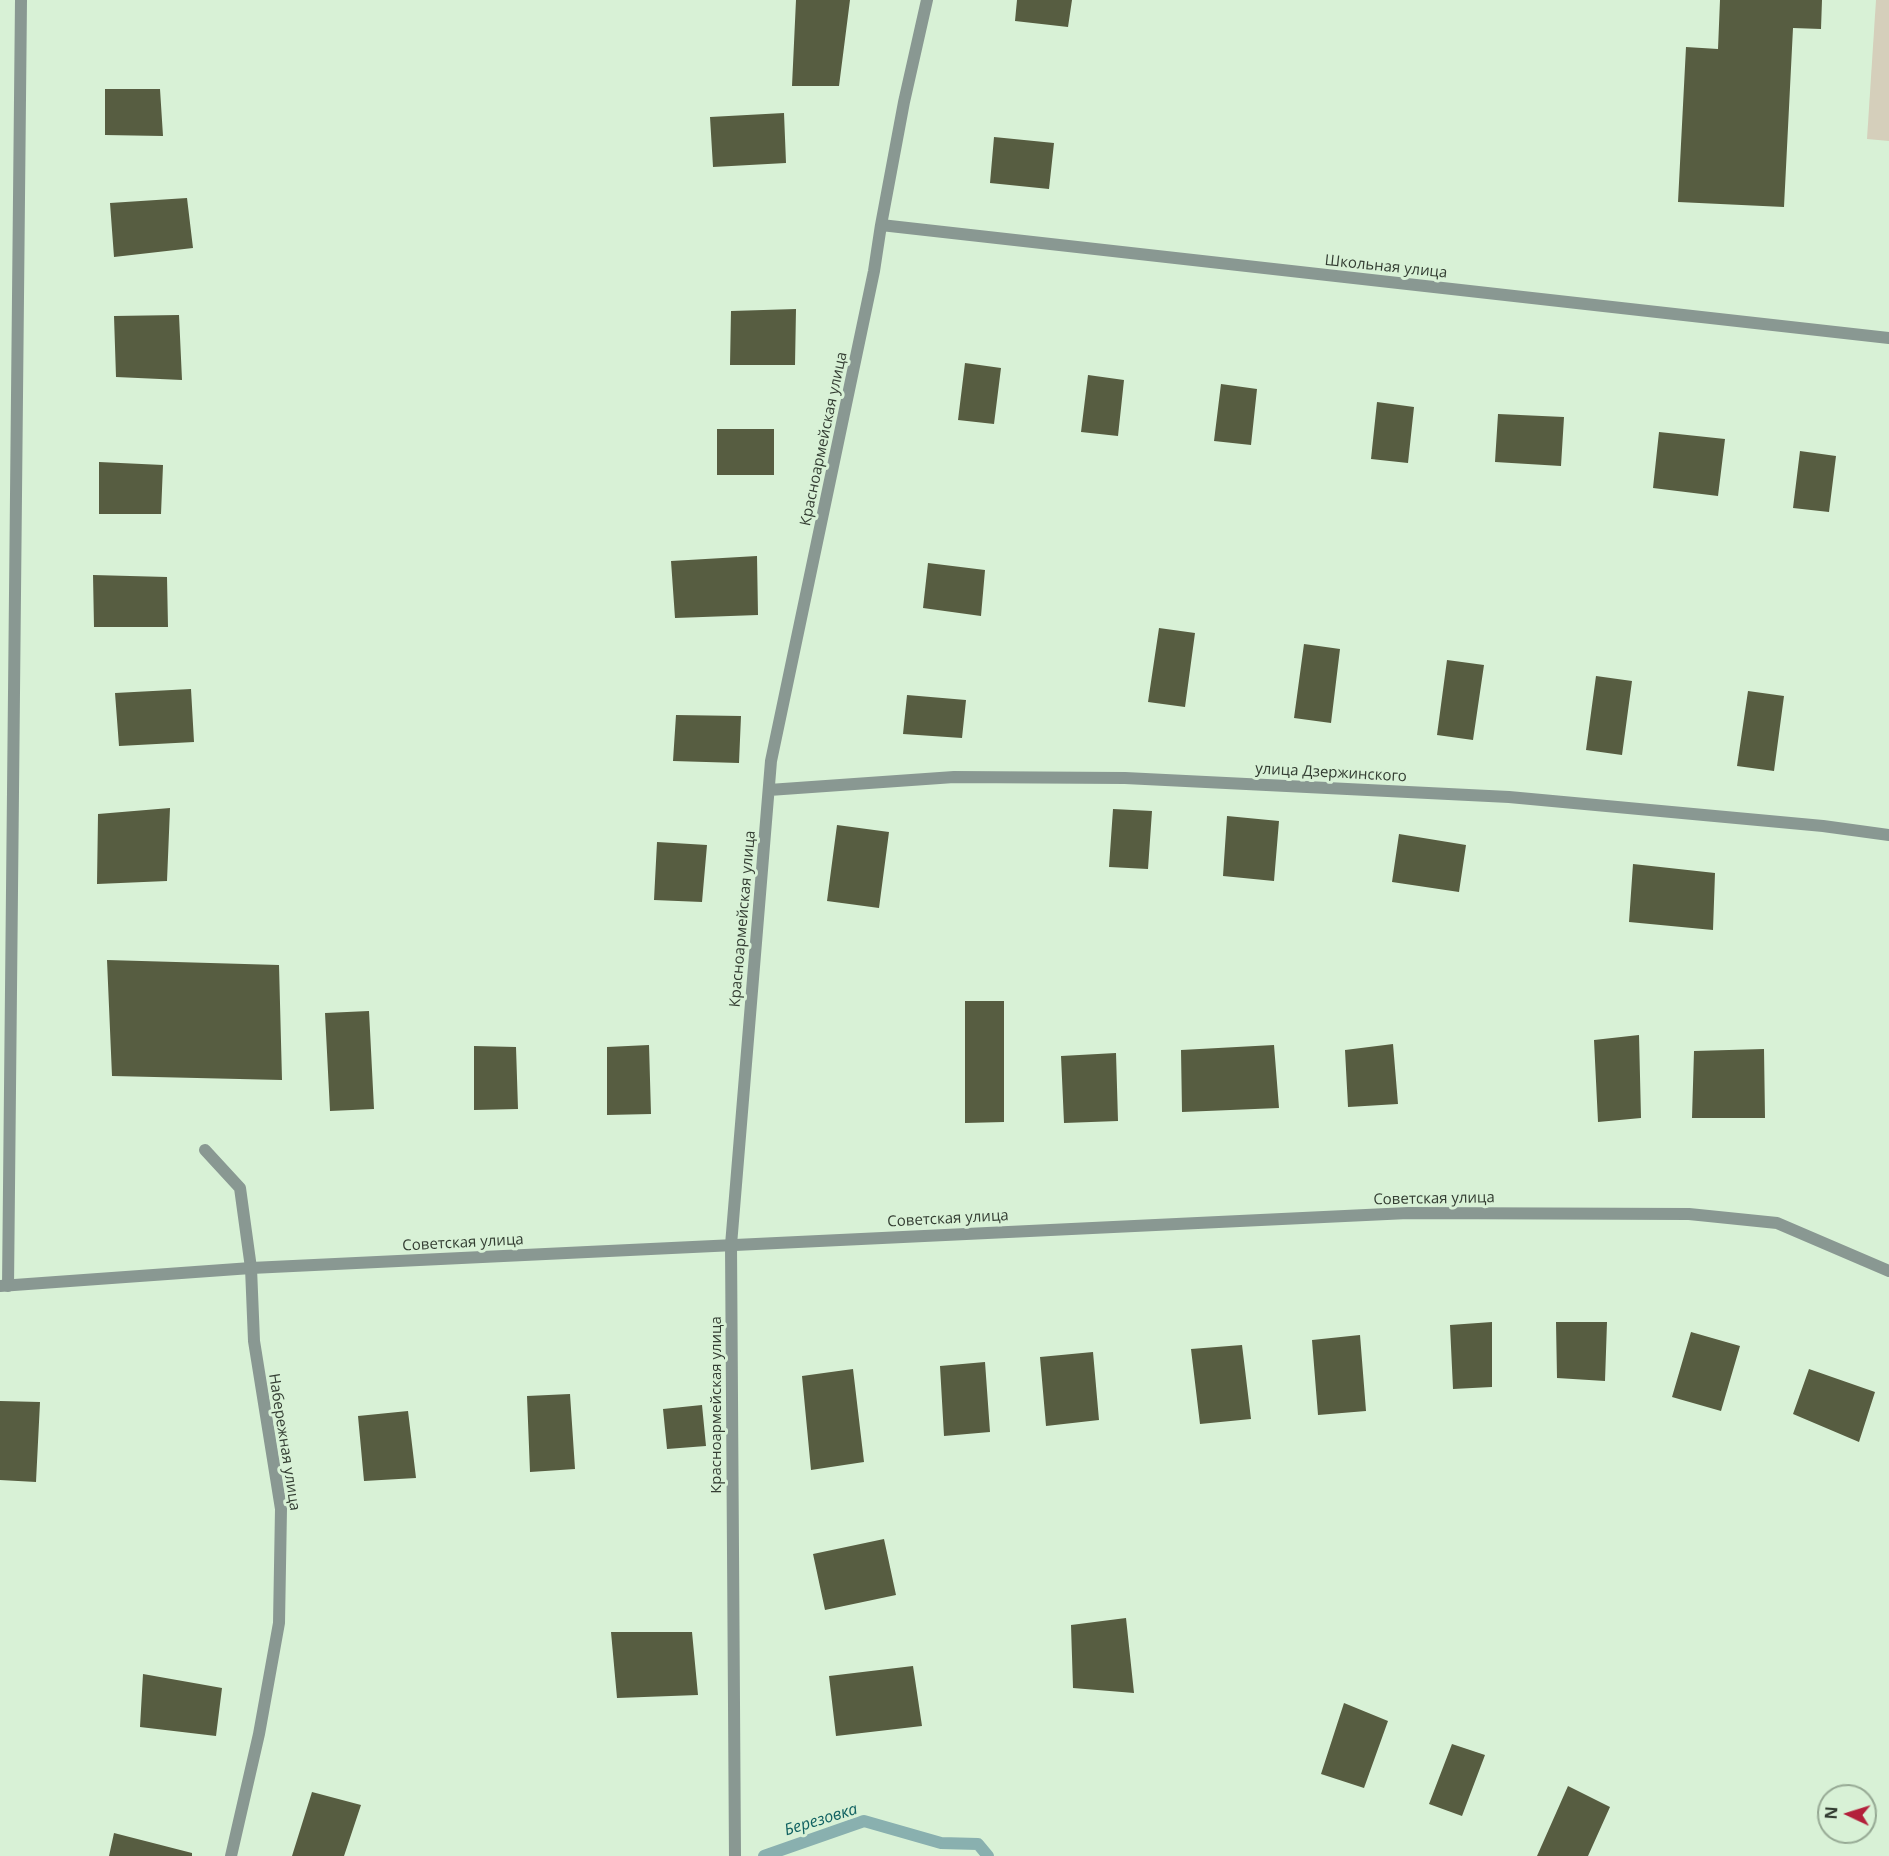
<!DOCTYPE html>
<html>
<head>
<meta charset="utf-8">
<style>
  body { margin:0 }
  #map { position:relative; width:1889px; height:1856px; overflow:hidden; background:#d8f1d6; font-family:"Open Sans",sans-serif }
  canvas { display:block }
  .north { position:absolute; left:1817px; top:1784px; width:60px; height:60px; box-sizing:border-box; background:#d8f1d6; border:2px solid #96a994; border-radius:50%; rotate:274deg; font-size:16px; font-weight:700; line-height:24px; text-align:center; color:#333d32 }
  .north::after { content:''; display:block; margin:auto; width:21px; height:27px; background:#b3203b; clip-path:polygon(50% 0,100% 100%,50% 72%,0 100%) }
</style>
</head>
<body>
<div id="map">
<canvas width="1889" height="1856"></canvas>
<div class="north">N</div>
</div>
<script>
const context = document.querySelector('canvas').getContext('2d');
context.lineJoin = 'round';
function fill(path, color) { context.fillStyle = color; context.fill(path, 'evenodd'); }
const poly = rows => new Path2D(rows.map(r => 'M' + r).join(''));
function stroke(path, color, width, dash) { context.strokeStyle = color; context.lineWidth = width; context.lineCap = dash ? 'butt' : 'round'; context.setLineDash(dash || []); context.stroke(path); }
function drawText(font, color, halo, rows, align = 'center') {
  context.font = font + ' "Open Sans",sans-serif'; context.lineWidth = 6; context.setLineDash([]); context.textBaseline = 'middle'; context.strokeStyle = halo; context.fillStyle = color; for (const [text, x, y, turn = 0] of rows) {
    context.save(); context.translate(x, y); context.rotate((+turn || 0) * Math.PI / 180); context.textAlign = isNaN(turn) ? turn : align; if (halo) context.strokeText(text, 0, 0); context.fillText(text, 0, 0); context.restore();
  }
}
const green = poly([
  [1876,0,1889,0,1889,141,1867,139]
]);
const stream = poly([
  [764,1856,864,1821,941,1843,978,1844,988,1856]
]);
const building = poly([
  [796,0,850,0,839,86,792,86],
  [1017,0,1072,0,1068,27,1015,21],
  [1720,0,1822,0,1821,29,1793,28,1784,207,1678,202,1686,47,1718,49],
  [105,89,160,89,163,136,105,135],
  [784,113,786,163,713,167,710,117],
  [994,137,1054,143,1049,189,990,183],
  [187,198,193,248,114,257,110,203],
  [796,309,795,365,730,365,731,311],
  [179,315,182,380,116,377,114,316],
  [965,363,1001,368,994,424,958,420],
  [1088,375,1124,380,1118,436,1081,432],
  [1221,384,1257,389,1251,445,1214,441],
  [1377,402,1414,407,1408,463,1371,459],
  [1498,414,1564,417,1561,466,1495,462],
  [717,429,774,429,774,475,717,475],
  [1659,432,1725,439,1718,496,1653,488],
  [1800,451,1836,456,1829,512,1793,508],
  [99,462,163,465,161,514,99,514],
  [757,556,758,615,675,618,671,561],
  [928,563,985,570,981,616,923,608],
  [93,575,167,577,168,627,94,627],
  [1159,628,1195,633,1185,707,1148,702],
  [1304,644,1340,649,1331,723,1294,718],
  [1447,660,1484,665,1473,740,1437,735],
  [1596,676,1632,681,1622,755,1586,750],
  [191,689,194,742,119,746,115,693],
  [1748,691,1784,696,1774,771,1737,766],
  [907,695,966,700,962,738,903,734],
  [676,715,741,716,739,763,673,761],
  [170,808,167,881,97,884,98,814],
  [1113,809,1152,811,1148,869,1109,867],
  [1227,816,1279,821,1274,881,1223,876],
  [837,825,889,832,879,908,827,901],
  [1399,834,1466,845,1459,892,1392,882],
  [657,842,707,845,702,902,654,900],
  [1633,864,1715,873,1713,930,1629,922],
  [107,960,279,965,282,1080,112,1076],
  [965,1001,1004,1001,1004,1122,965,1123],
  [369,1011,374,1109,330,1111,325,1013],
  [1639,1035,1641,1118,1598,1122,1594,1040],
  [1393,1044,1398,1104,1348,1107,1345,1050],
  [649,1045,651,1114,607,1115,607,1047],
  [1274,1045,1279,1108,1182,1112,1181,1050],
  [474,1046,516,1047,518,1109,474,1110],
  [1764,1049,1765,1118,1692,1118,1694,1051],
  [1116,1053,1118,1121,1064,1123,1061,1056],
  [1492,1322,1492,1387,1453,1389,1450,1325],
  [1556,1322,1607,1322,1605,1381,1557,1378],
  [1691,1332,1740,1346,1721,1411,1672,1397],
  [1360,1335,1366,1411,1318,1415,1312,1340],
  [1242,1345,1251,1419,1200,1424,1191,1349],
  [1093,1352,1099,1420,1046,1426,1040,1357],
  [985,1362,990,1432,944,1436,940,1366],
  [853,1369,864,1462,811,1470,802,1376],
  [1809,1369,1875,1392,1859,1442,1793,1414],
  [570,1394,575,1469,530,1472,527,1396],
  [0,1401,40,1402,36,1482,0,1480],
  [702,1405,706,1446,667,1449,663,1409],
  [408,1411,416,1478,364,1481,358,1416],
  [884,1539,896,1595,825,1610,813,1554],
  [1126,1618,1134,1693,1073,1688,1071,1625],
  [611,1632,692,1632,698,1695,617,1698],
  [913,1666,922,1726,836,1736,829,1676],
  [143,1674,222,1688,216,1736,140,1727],
  [1344,1703,1388,1721,1364,1788,1321,1774],
  [1452,1744,1485,1755,1462,1816,1429,1804],
  [1568,1786,1610,1807,1588,1856,1537,1856],
  [312,1792,361,1805,344,1856,292,1856],
  [114,1833,192,1853,192,1856,109,1856]
]);
const service = poly([
  [205,1150,240,1188,251,1268,254,1341,281,1509,279,1623,259,1734,231,1856]
]);
const minor = poly([
  [881,225,1889,338],
  [769,790,954,777,1125,778,1509,797,1823,826,1889,835],
  [8,1286,21,0],
  [735,1856,731,1245,771,761,874,271,881,225,904,102,927,0]
]);
const tertiary = poly([
  [0,1286,251,1268,1408,1213,1689,1214,1777,1223,1889,1271]
]);
const streetNames = [
  ["Школьная улица",1386,267,6],
  ["Красноармейская улица",824,439,-78],
  ["улица Дзержинского",1331,773,3],
  ["Красноармейская улица",743,919,-85],
  ["Советская улица",1434,1199,-1],
  ["Советская улица",948,1219,-3],
  ["Советская улица",463,1243,-3],
  ["Красноармейская улица",717,1405,-90],
  ["Набережная улица",284,1442,81]
];
const waterNames = [
  ["Березовка",821,1820,-17]
];
fill(green, '#d5cfbb');
stroke(stream, '#89b0af', 12);
fill(building, '#575d41');
stroke(service, '#899892', 12);
stroke(minor, '#899892', 12);
stroke(tertiary, '#899892', 12);
drawText('15px', '#333d32', '#d8f1d6', streetNames);
drawText('italic 16px', '#106161', '#d8f1d6', waterNames);
</script>
</body>
</html>
